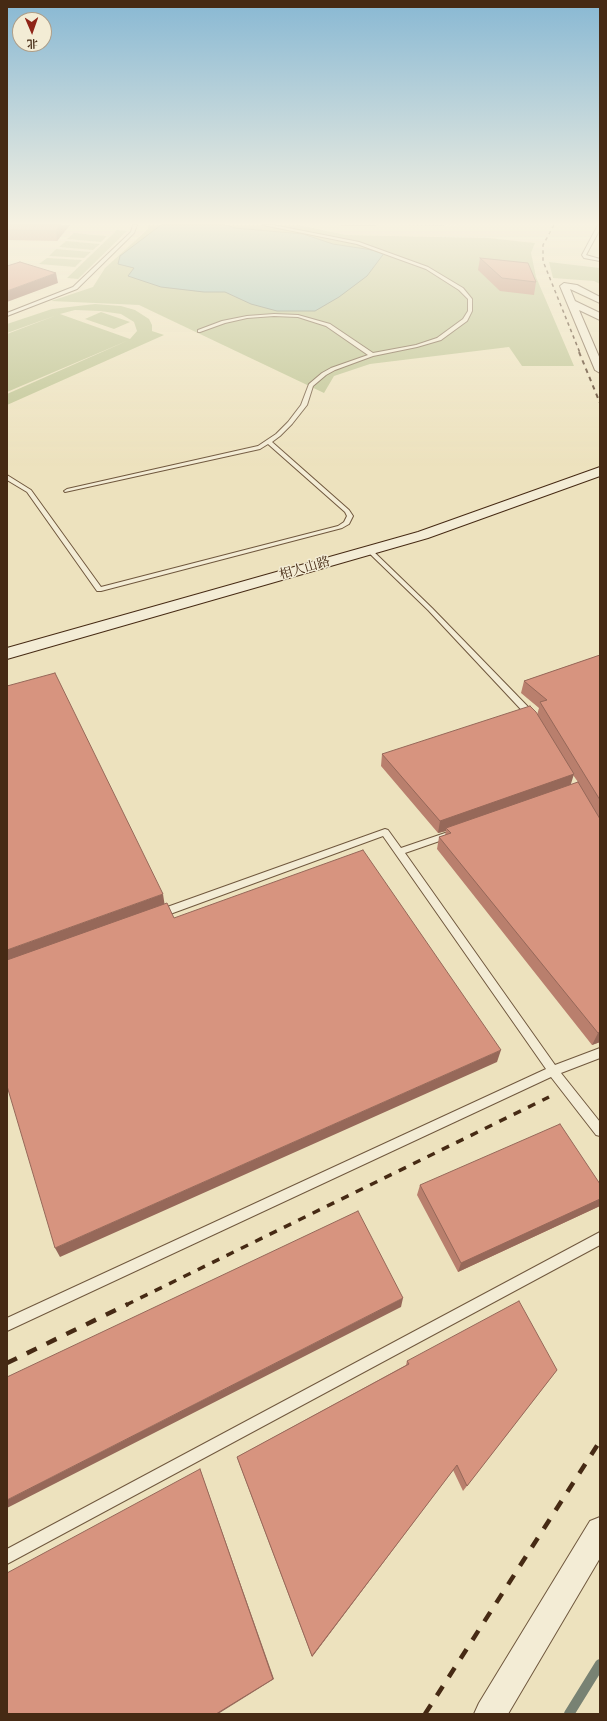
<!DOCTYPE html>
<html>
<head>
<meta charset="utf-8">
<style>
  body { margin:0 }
  #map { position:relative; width:607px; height:1721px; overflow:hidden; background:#ede2be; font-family:Cardo,"Noto Serif SC",serif }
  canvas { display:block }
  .frame { position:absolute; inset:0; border:8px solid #462a14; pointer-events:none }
  .north { position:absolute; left:12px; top:12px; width:40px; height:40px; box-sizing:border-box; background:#f3ecd5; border:1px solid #ae9e88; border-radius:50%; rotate:178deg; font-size:11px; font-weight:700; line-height:16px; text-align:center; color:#462a14 }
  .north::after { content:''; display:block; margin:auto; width:14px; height:18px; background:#8f2418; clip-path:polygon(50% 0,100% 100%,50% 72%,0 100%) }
</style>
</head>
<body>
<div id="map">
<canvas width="607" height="1721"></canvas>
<div class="frame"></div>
<div class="north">北</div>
</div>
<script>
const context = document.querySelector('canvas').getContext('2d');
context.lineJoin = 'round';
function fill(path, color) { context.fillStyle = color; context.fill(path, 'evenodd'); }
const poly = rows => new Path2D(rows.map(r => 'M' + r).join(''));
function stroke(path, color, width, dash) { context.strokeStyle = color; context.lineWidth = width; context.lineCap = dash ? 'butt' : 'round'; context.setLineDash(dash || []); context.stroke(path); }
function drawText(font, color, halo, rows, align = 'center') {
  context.font = font + ' Cardo,"Noto Serif SC",serif'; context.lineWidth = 3; context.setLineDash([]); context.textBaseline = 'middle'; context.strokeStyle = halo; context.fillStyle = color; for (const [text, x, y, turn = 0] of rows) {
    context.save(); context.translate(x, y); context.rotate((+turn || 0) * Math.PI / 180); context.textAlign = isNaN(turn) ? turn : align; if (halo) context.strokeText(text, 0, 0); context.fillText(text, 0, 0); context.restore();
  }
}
const green = poly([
  [148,225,299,225,346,235,488,238,535,243,531,253,536,277,574,366,522,366,509,347,370,364,334,376,324,393,139,305,51,301,93,287,105,268,148,229],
  [117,230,127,231,78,279,67,278],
  [74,233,107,236,101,242,67,239],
  [66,241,100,244,93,250,59,247],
  [56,249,57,249,91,252,84,258,49,256],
  [47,258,82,260,75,267,39,264],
  [549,262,600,268,600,284,594,281,553,278],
  [95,304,121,306,135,310,149,319,152,325,152,331,164,335,7,405,7,394,129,340,7,392,7,334,57,315,7,333,7,324,52,309],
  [75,310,100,311,121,314,134,322,137,331,130,339,60,314],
  [101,312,130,322,114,329,85,319]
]);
const water = poly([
  [161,225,225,225,235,228,303,234,333,244,385,252,367,276,339,297,315,311,277,311,251,304,225,292,204,292,161,287,128,276,134,268,118,264,120,256,161,225]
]);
const stream = poly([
  [569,1714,600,1664]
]);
const lane = poly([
  [133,225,137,225,134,233,77,289,7,316,7,313,73,287,131,232,133,225],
  [263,225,273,225,359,242,428,267,463,288,472,299,472,311,467,321,441,340,417,347,373,356,335,370,326,375,313,386,307,405,292,424,280,436,272,442,349,510,353,516,349,524,342,528,101,591,97,591,27,492,7,480,7,475,31,490,101,587,338,526,344,522,347,516,345,512,268,444,260,449,65,492,64,491,67,489,258,446,276,434,288,422,301,405,309,384,322,373,331,368,368,355,326,326,298,317,274,316,247,318,225,323,200,332,198,332,198,330,222,321,247,316,274,314,298,315,330,324,373,353,416,345,437,338,463,319,468,311,468,299,459,290,426,269,357,244,263,225],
  [598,225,600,225,600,229,586,255,600,259,600,261,584,258,582,255,598,225],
  [369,548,371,549,432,608,535,714,536,716,535,718,529,718,428,610,367,551,366,550,369,548],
  [385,829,388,830,401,848,451,831,454,832,455,834,454,836,405,853,555,1065,600,1048,600,1058,561,1073,600,1122,600,1136,596,1135,551,1077,7,1331,7,1318,546,1069,383,836,162,917,156,917,154,914,156,911,385,829],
  [600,1232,600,1245,7,1564,7,1549,600,1232]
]);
const street = poly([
  [564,283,577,285,600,297,600,303,570,289,575,301,600,313,600,320,579,310,600,359,600,373,595,370,560,286,564,283],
  [600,1517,600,1558,508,1714,474,1714,479,1703,590,1521,600,1517]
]);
const secondary = poly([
  [600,467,600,476,428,538,7,659,7,648,418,532,600,467]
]);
const railFar3 = poly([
  [554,225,543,245,543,261,580,353]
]);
const railFar2 = poly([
  [579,352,600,403]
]);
const railFar1 = poly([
  [126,1305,549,1097]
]);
const rail = poly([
  [7,1363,128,1304],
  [425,1714,600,1441]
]);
const wall = poly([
  [7,225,70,225,57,241,7,240],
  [339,225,473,225,342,226],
  [480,258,536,282,534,295,500,291,478,270],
  [600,655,600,1042,592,1045,437,849,439,837,445,835,446,831,438,833,381,766,382,754,537,715,539,708,521,693,524,681],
  [573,775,578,782,570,785],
  [600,1184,600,1206,458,1272,417,1195,420,1185],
  [407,1361,557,1370,463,1491,453,1470,312,1657,239,1463,237,1457,406,1365]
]);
const shadedWall = poly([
  [61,225,70,225,57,241,56,231],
  [56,273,58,283,7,302,7,291],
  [574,774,570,787,446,828,446,831,438,833,440,821],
  [163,894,165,907,7,963,7,950],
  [600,1032,600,1042,592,1045,598,1033],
  [501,1050,497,1062,60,1257,55,1248],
  [600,1199,600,1206,458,1272,461,1263],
  [403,1298,401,1307,7,1508,7,1500],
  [457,1465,453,1470,312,1657,312,1656],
  [200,1469,274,1679,218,1714,216,1714]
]);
const building = poly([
  [7,225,61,225,56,231,7,230,7,225],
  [480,258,528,263,536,282,502,278,480,258],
  [20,262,56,273,7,291,7,266,20,262],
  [600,655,600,800,540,702,547,700,524,681,600,655],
  [55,673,163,894,7,950,7,686,55,673],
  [530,706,536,712,574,774,440,821,382,754,530,706],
  [578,782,600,819,600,1032,598,1033,439,837,451,833,446,828,578,782],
  [363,850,501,1050,55,1248,7,1086,7,960,167,903,174,918,363,850],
  [560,1124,600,1184,600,1199,461,1263,420,1185,560,1124],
  [358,1211,403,1298,7,1500,7,1377,358,1211],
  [519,1301,557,1370,467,1486,457,1465,312,1656,237,1457,409,1364,407,1361,519,1301],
  [200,1469,273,1679,216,1714,7,1714,7,1573,200,1469]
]);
const farStreetnames = [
  ["相人山路",305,569,-16]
];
fill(green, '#bcc28f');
fill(water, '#99bdb3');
stroke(water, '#788273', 1);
stroke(stream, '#788273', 10);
stroke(lane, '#70583e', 2);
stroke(street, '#70583e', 2);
stroke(secondary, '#462a14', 2);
fill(lane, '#f3ecd5');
fill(street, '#f3ecd5');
fill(secondary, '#f3ecd5');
stroke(railFar3, '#462a14', 1.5, [3.5, 3.5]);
stroke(railFar2, '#462a14', 2, [4.5, 4.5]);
stroke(railFar1, '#462a14', 3.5, [8, 8]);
stroke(rail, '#462a14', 4.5, [11, 11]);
fill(wall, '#b97f6d');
fill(shadedWall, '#966859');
fill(building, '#d7947f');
stroke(building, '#966859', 1);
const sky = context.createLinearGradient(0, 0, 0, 466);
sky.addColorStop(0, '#88b8d3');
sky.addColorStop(0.48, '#f7f2e2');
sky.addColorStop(1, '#f7f2e200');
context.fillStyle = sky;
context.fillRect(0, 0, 607, 466);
drawText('13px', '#462a14', '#f3ecd5', farStreetnames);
</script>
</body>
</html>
